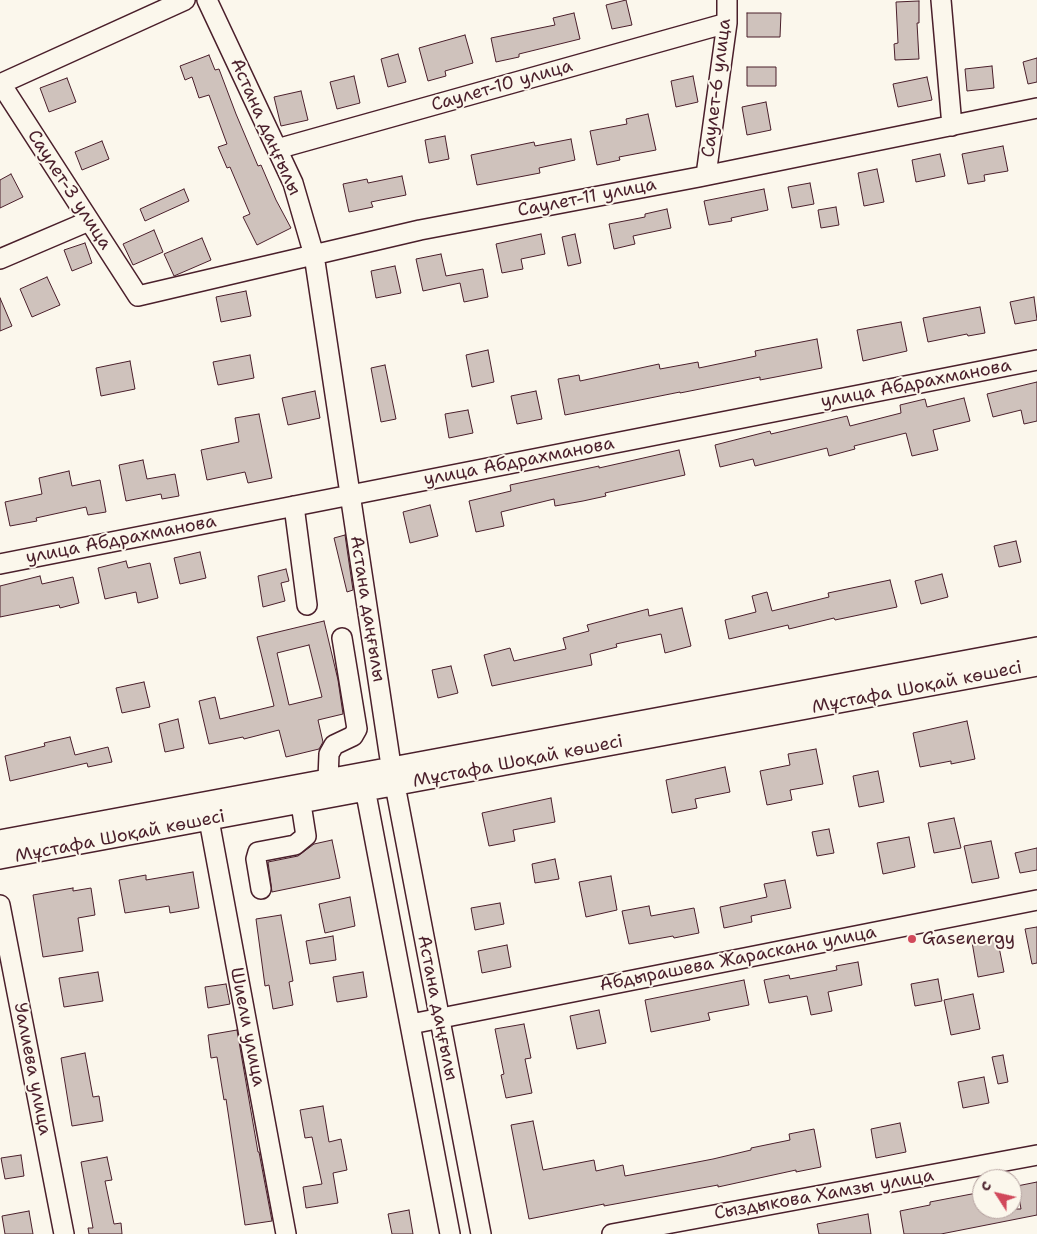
<!DOCTYPE html>
<html>
<head>
<meta charset="utf-8">
<style>
  body { margin:0 }
  #map { position:relative; width:1037px; height:1234px; overflow:hidden; background:#fbf7ec; font-family:"Shantell Sans",sans-serif }
  canvas { display:block }
  .north { position:absolute; left:972px; top:1169px; width:50px; height:50px; box-sizing:border-box; background:#fbf7ec; border:1px solid #b4a19f; border-radius:50%; rotate:305deg; font-size:14px; font-weight:700; line-height:20px; text-align:center; color:#4a1f2b }
  .north::after { content:''; display:block; margin:auto; width:18px; height:22px; background:#d1495b; clip-path:polygon(50% 0,100% 100%,50% 72%,0 100%) }
</style>
</head>
<body>
<div id="map">
<canvas width="1037" height="1234"></canvas>
<div class="north">С</div>
</div>
<script>
const context = document.querySelector('canvas').getContext('2d');
context.lineJoin = 'round';
function fill(path, color) { context.fillStyle = color; context.fill(path, 'evenodd'); }
const poly = rows => new Path2D(rows.map(r => 'M' + r).join(''));
function stroke(path, color, width, dash) { context.strokeStyle = color; context.lineWidth = width; context.lineCap = dash ? 'butt' : 'round'; context.setLineDash(dash || []); context.stroke(path); }
function drawText(font, color, halo, rows, align = 'center') {
  context.font = font + ' "Shantell Sans",sans-serif'; context.lineWidth = 4; context.setLineDash([]); context.textBaseline = 'middle'; context.strokeStyle = halo; context.fillStyle = color; for (const [text, x, y, turn = 0] of rows) {
    context.save(); context.translate(x, y); context.rotate((+turn || 0) * Math.PI / 180); context.textAlign = isNaN(turn) ? turn : align; if (halo) context.strokeText(text, 0, 0); context.fillText(text, 0, 0); context.restore();
  }
}
const building = poly([
  [626,0,632,25,612,29,606,5,626,0],
  [919,1,919,23,917,23,919,59,895,60,894,44,898,43,896,2,919,1],
  [574,13,580,39,519,54,519,57,496,62,491,38,555,25,553,18,574,13],
  [747,13,781,13,780,37,747,37,747,13],
  [465,35,473,63,445,71,446,76,428,81,419,48,465,35],
  [398,54,406,82,388,87,381,59,398,54],
  [209,55,215,70,219,69,236,114,258,166,261,165,276,200,291,228,257,245,243,217,250,214,230,167,227,168,218,147,227,144,209,95,199,98,192,77,185,80,180,66,209,55],
  [1037,58,1037,82,1028,84,1023,62,1037,58],
  [992,66,994,88,967,91,965,69,992,66],
  [747,67,776,67,776,86,747,86,747,67],
  [354,76,360,103,337,109,330,82,354,76],
  [693,76,698,102,676,107,671,81,693,76],
  [927,77,932,100,898,107,893,84,927,77],
  [67,78,76,102,49,112,40,88,67,78],
  [301,91,308,120,281,126,274,97,301,91],
  [766,102,771,130,747,135,742,107,766,102],
  [648,114,656,150,619,157,620,160,597,165,590,131,627,124,626,119,648,114],
  [445,136,449,159,429,163,425,140,445,136],
  [571,139,575,160,539,168,540,173,477,185,471,155,534,142,535,146,571,139],
  [102,141,109,159,82,170,75,152,102,141],
  [1003,146,1008,171,984,175,985,181,968,184,962,154,1003,146],
  [940,154,945,176,916,182,912,160,940,154],
  [877,169,884,202,864,206,858,173,877,169],
  [11,174,23,197,0,208,0,180,11,174],
  [402,176,406,195,371,202,373,207,349,212,343,184,367,179,368,183,402,176],
  [810,183,814,204,792,208,788,187,810,183],
  [184,189,189,201,145,221,140,209,184,189],
  [764,189,768,210,731,218,732,221,709,225,704,201,764,189],
  [836,207,839,225,821,228,818,210,836,207],
  [667,209,671,228,633,236,635,244,614,249,609,224,645,217,645,214,667,209],
  [154,230,163,252,133,265,123,244,154,230],
  [541,234,545,254,521,259,523,269,502,273,496,244,541,234],
  [575,234,581,263,568,266,562,237,575,234],
  [202,238,211,260,174,276,164,254,202,238],
  [85,243,92,263,72,271,64,250,85,243],
  [441,254,446,276,483,269,488,297,464,302,460,283,423,291,416,259,441,254],
  [395,266,401,293,376,298,371,271,395,266],
  [47,277,60,305,32,317,20,289,47,277],
  [246,291,251,316,221,322,216,297,246,291],
  [1034,297,1037,320,1015,324,1010,302,1034,297],
  [0,298,12,326,0,331,0,298],
  [980,307,985,333,968,336,967,334,928,342,923,318,980,307],
  [901,322,907,351,863,361,857,330,901,322],
  [817,339,822,368,760,380,760,377,680,393,680,392,565,415,558,379,579,375,580,381,659,364,660,369,698,362,699,368,756,356,755,351,817,339],
  [488,350,494,382,472,387,466,355,488,350],
  [250,355,254,378,218,385,213,362,250,355],
  [130,361,135,389,101,396,96,368,130,361],
  [385,365,396,419,381,422,371,368,385,365],
  [1037,382,1037,421,1024,424,1021,410,993,417,987,394,1037,382],
  [315,391,320,418,288,425,282,398,315,391],
  [536,391,542,419,517,424,511,396,536,391],
  [964,398,970,421,933,430,938,450,912,456,906,433,854,446,855,449,829,456,827,448,755,466,753,459,720,467,715,445,770,431,771,434,847,416,850,426,901,413,900,405,925,399,927,407,964,398],
  [468,410,473,433,449,438,445,414,468,410],
  [259,414,272,478,248,483,245,472,207,480,201,450,239,442,235,418,259,414],
  [679,450,685,475,605,493,606,496,583,501,555,506,554,499,501,512,504,526,476,532,469,501,511,491,510,485,599,466,599,468,679,450],
  [143,460,147,479,175,474,179,496,162,499,161,494,126,501,119,465,143,460],
  [69,471,72,486,100,480,106,512,88,515,86,507,36,518,37,521,10,526,5,502,42,494,39,478,69,471],
  [430,505,438,536,410,543,403,512,430,505],
  [345,535,353,590,347,592,334,538,345,535],
  [1016,541,1021,562,999,567,994,546,1016,541],
  [200,552,206,578,180,584,174,558,200,552],
  [126,561,128,568,150,563,158,598,138,603,136,592,105,599,98,568,126,561],
  [286,569,289,581,281,583,285,601,263,607,258,576,286,569],
  [942,574,948,597,921,604,915,581,942,574],
  [40,576,42,584,73,577,79,603,60,608,59,605,0,617,0,586,40,576],
  [890,580,897,607,835,620,834,618,789,629,788,625,729,639,725,620,756,612,752,596,767,592,772,611,829,597,828,593,890,580],
  [682,608,691,646,665,653,661,634,616,644,617,647,590,654,592,665,492,686,484,655,510,648,514,661,566,649,563,638,589,631,587,625,648,609,649,616,682,608],
  [324,621,338,680,343,714,318,720,323,742,319,749,286,757,279,730,244,739,243,737,209,744,199,701,215,697,220,719,274,706,257,637,324,621],
  [309,645,322,697,289,705,277,653,309,645],
  [451,666,458,693,438,698,432,670,451,666],
  [144,682,150,707,122,713,116,688,144,682],
  [178,719,184,748,165,752,159,724,178,719],
  [967,721,975,759,951,764,951,761,920,767,913,733,967,721],
  [70,737,75,755,108,747,112,762,88,767,87,763,10,781,5,756,45,746,44,743,70,737],
  [816,749,823,784,790,790,792,800,767,805,760,771,790,765,788,754,816,749],
  [725,767,730,792,695,799,697,808,672,813,666,780,725,767],
  [878,771,884,802,859,807,853,776,878,771],
  [551,798,555,822,513,830,515,841,489,846,482,813,551,798],
  [954,818,961,848,934,853,928,823,954,818],
  [829,829,834,853,817,856,812,832,829,829],
  [909,837,915,867,883,874,877,843,909,837],
  [332,840,340,878,272,892,268,862,298,856,314,844,332,840],
  [991,841,999,878,972,883,964,846,991,841],
  [1037,848,1037,870,1020,873,1015,853,1037,848],
  [555,859,559,879,535,883,532,864,555,859],
  [193,872,199,908,170,913,169,906,125,913,119,880,146,875,146,880,193,872],
  [611,876,617,910,586,917,579,882,611,876],
  [785,880,791,908,751,916,752,922,724,928,720,907,767,897,764,884,785,880],
  [73,888,73,891,91,888,95,915,78,918,83,951,43,957,33,895,73,888],
  [350,897,355,926,325,933,319,904,350,897],
  [500,903,504,924,475,930,471,908,500,903],
  [649,906,651,916,694,908,699,933,674,938,673,936,629,944,622,911,649,906],
  [281,915,293,981,289,982,293,1005,273,1009,269,985,265,986,256,919,281,915],
  [1037,927,1037,963,1032,964,1025,929,1037,927],
  [333,936,336,960,310,964,306,941,333,936],
  [997,937,1004,972,978,977,972,942,997,937],
  [507,945,511,967,482,973,478,951,507,945],
  [858,962,862,985,828,992,832,1011,811,1015,807,996,769,1003,764,980,789,975,790,979,837,970,836,966,858,962],
  [98,972,103,1001,64,1007,59,978,98,972],
  [363,972,367,997,337,1002,333,977,363,972],
  [938,979,942,1001,915,1006,911,984,938,979],
  [744,980,749,1005,708,1013,710,1020,651,1032,645,1000,744,980],
  [226,984,230,1004,208,1008,205,987,226,984],
  [973,994,980,1029,951,1035,944,1000,973,994],
  [599,1010,606,1043,577,1049,570,1016,599,1010],
  [524,1024,531,1058,525,1059,532,1093,506,1098,501,1075,504,1074,495,1029,524,1024],
  [237,1030,258,1152,259,1152,272,1221,245,1225,226,1099,224,1100,217,1057,211,1058,208,1035,237,1030],
  [85,1053,93,1097,99,1096,103,1121,72,1126,61,1058,85,1053],
  [1003,1055,1008,1082,998,1084,992,1057,1003,1055],
  [984,1077,989,1103,963,1108,958,1082,984,1077],
  [323,1106,329,1142,341,1139,347,1170,333,1173,338,1203,306,1208,303,1187,322,1184,312,1137,305,1138,300,1110,323,1106],
  [533,1121,543,1170,594,1160,596,1171,623,1165,625,1176,713,1159,751,1150,751,1148,790,1140,789,1134,814,1129,821,1167,796,1172,796,1170,718,1187,718,1185,604,1206,604,1204,529,1219,511,1125,533,1121],
  [900,1123,906,1152,876,1158,871,1129,900,1123],
  [21,1155,24,1176,5,1179,1,1158,21,1155],
  [107,1157,112,1180,105,1181,114,1224,121,1223,122,1234,89,1234,88,1228,93,1228,81,1162,107,1157],
  [1037,1182,1037,1215,941,1234,904,1234,900,1211,930,1205,930,1202,982,1192,982,1209,1021,1209,1017,1186,1037,1182],
  [409,1210,413,1234,392,1234,388,1214,409,1210],
  [29,1211,33,1234,5,1234,2,1216,29,1211],
  [868,1214,871,1234,819,1234,817,1224,868,1214]
]);
const minor = poly([
  [207,0,293,183,314,255,390,759,481,1234],
  [941,0,952,126],
  [0,84,185,0],
  [1,84,138,296,420,230,699,177,1037,108],
  [277,149,727,23],
  [706,175,727,23,727,0],
  [0,259,89,221],
  [294,506,307,605],
  [0,564,1037,360],
  [363,778,450,1234],
  [328,779,329,754,334,745,353,736,357,729,342,638],
  [209,820,286,1234],
  [0,840,1037,647],
  [0,859,1037,666],
  [261,889,256,859,258,852,295,845,306,836,301,804],
  [0,905,64,1234],
  [411,1024,1037,900],
  [612,1234,1037,1155]
]);
const markers = [
  [912,939,5,"#d1495b"]
];
const streetNames = [
  ["Саулет-10 улица",502,86,-16],
  ["Саулет-6 улица",717,88,-83],
  ["Астана даңғылы",265,127,66],
  ["Саулет-3 улица",69,190,57],
  ["Саулет-11 улица",587,198,-11],
  ["улица Абдрахманова",916,384,-11],
  ["улица Абдрахманова",519,462,-11],
  ["улица Абдрахманова",121,540,-11],
  ["Астана даңғылы",367,609,81],
  ["Мұстафа Шоқай көшесі",917,688,-11],
  ["Мұстафа Шоқай көшесі",518,762,-11],
  ["Мұстафа Шоқай көшесі",120,837,-11],
  ["Абдырашева Жараскана улица",738,959,-11],
  ["Астана даңғылы",437,1008,79],
  ["Шиели улица",247,1027,79],
  ["Уалиева улица",32,1069,79],
  ["Сыздыкова Хамзы улица",824,1195,-10]
];
const poiNames = [
  ["Gasenergy",922,939]
];
fill(building, '#cfc2bc');
stroke(building, '#4a1f2b', 1);
stroke(minor, '#4a1f2b', 22);
stroke(minor, '#fbf7ec', 19);
for (const [x, y, r, color] of markers) { const dot = new Path2D(); dot.arc(x, y, r, 0, 2 * Math.PI); context.fillStyle = color; context.fill(dot); stroke(dot, '#fbf7ec', 2); }
drawText('18px', '#4a1f2b', '#fbf7ec', streetNames);
drawText('18px', '#4a1f2b', '#fbf7ec', poiNames, 'left');
</script>
</body>
</html>
